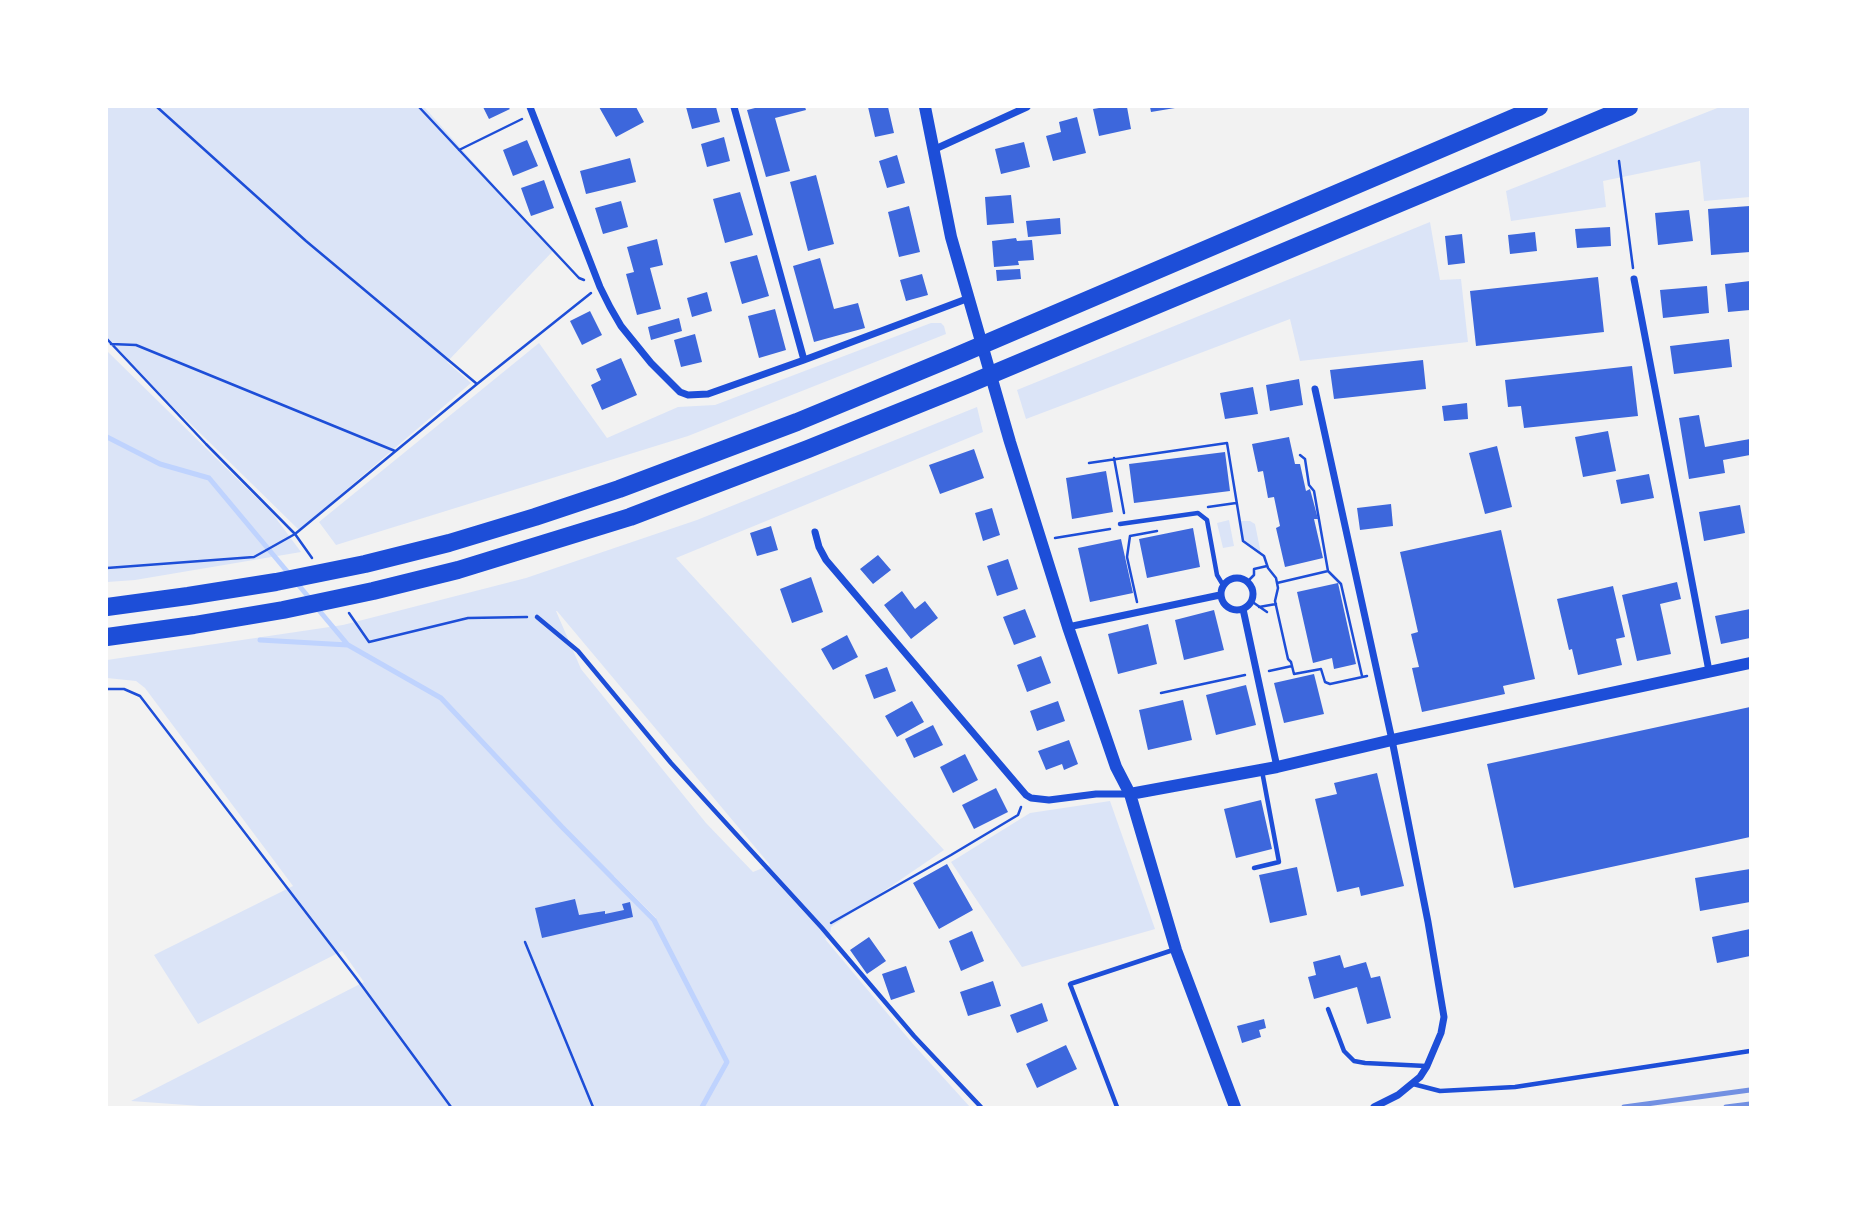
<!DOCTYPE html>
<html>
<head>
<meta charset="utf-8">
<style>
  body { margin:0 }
  #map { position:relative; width:1857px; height:1214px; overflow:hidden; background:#f2f2f2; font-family:"PT Serif",serif }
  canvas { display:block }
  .frame { position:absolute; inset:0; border:108px solid #fff; pointer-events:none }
</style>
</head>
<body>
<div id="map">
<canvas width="1857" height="1214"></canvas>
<div class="frame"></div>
</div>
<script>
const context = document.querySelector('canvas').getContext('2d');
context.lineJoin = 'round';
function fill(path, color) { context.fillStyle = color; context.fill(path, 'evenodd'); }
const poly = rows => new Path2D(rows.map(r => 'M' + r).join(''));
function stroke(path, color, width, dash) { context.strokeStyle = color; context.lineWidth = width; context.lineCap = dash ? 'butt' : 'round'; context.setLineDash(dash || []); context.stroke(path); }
const green = poly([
  [107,107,424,107,553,251,447,362,471,383,299,530,107,342],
  [1720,107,1750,107,1750,197,1704,201,1700,161,1603,181,1606,207,1511,221,1506,191],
  [1430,222,1440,280,1461,279,1468,342,1300,361,1290,319,1026,419,1017,390],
  [931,323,941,323,944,326,946,334,688,436,336,545,319,522,539,343,607,438,678,407,715,405],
  [107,351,272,513,301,552,135,580,107,582],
  [977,407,983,432,676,558,944,850,831,927,830,935,825,939,913,1044,970,1107,214,1107,131,1101,364,982,342,951,198,1024,154,955,293,886,145,688,136,681,107,678,107,660,343,625,526,578,697,520],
  [556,611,557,611,770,865,753,872,706,823,581,669],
  [614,876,656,918,656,919,651,920,611,878],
  [1229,520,1234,546,1223,548,1217,523],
  [1239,521,1250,521,1255,524,1261,554,1243,541],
  [1110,801,1155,929,1022,967,951,862,1030,813]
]);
const stream = poly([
  [107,437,160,464,209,478,311,600],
  [317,608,348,645,441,698,562,827,654,920,727,1062,702,1107],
  [260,640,348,645]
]);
const building = poly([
  [483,107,508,107,510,109,489,119],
  [599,107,636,107,644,122,616,137],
  [686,107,716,107,720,122,692,129],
  [759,107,805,107,806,110,775,118,790,171,766,177,747,110],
  [868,107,888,107,894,133,875,137],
  [1105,107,1127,107,1131,129,1099,136,1093,109],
  [1150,107,1174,107,1175,108,1151,112],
  [1077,117,1086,153,1053,161,1046,136,1061,132,1059,122],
  [724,137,730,161,707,167,701,144],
  [527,140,538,166,513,176,503,150],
  [1024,142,1030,167,1001,174,995,149],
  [897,155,905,183,887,188,879,161],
  [630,158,636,182,586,194,580,171],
  [816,175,834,244,808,251,790,182],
  [544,180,554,208,531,216,521,188],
  [740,192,753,235,725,243,713,199],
  [1011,195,1014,223,987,225,985,197],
  [621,201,628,227,603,234,595,208],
  [909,206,920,252,899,257,888,212],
  [1750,206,1750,252,1711,255,1708,209],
  [1689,210,1693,241,1658,245,1655,213],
  [1060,218,1061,234,1028,237,1026,221],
  [1610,227,1611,246,1577,248,1575,229],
  [1535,232,1537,251,1510,254,1508,235],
  [1462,234,1465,263,1448,265,1445,236],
  [1016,238,1017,241,1032,240,1034,260,1018,261,1019,265,994,267,992,241],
  [657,239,663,265,650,268,661,309,637,315,626,274,634,272,627,247],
  [757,255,769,296,742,304,730,262],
  [820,258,834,309,858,303,865,328,814,342,793,266],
  [1020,269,1021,279,997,281,996,270],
  [922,274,928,295,906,301,900,280],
  [1598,277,1604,332,1476,346,1470,291],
  [1750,281,1750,310,1728,312,1725,284],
  [1707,286,1709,313,1663,318,1660,290],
  [707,292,712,311,692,317,687,298],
  [775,309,786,350,759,358,748,316],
  [590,311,602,335,582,345,570,321],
  [679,318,682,331,651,340,648,327],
  [695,334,702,362,681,367,674,340],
  [1729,339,1732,367,1674,374,1670,346],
  [621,358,637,395,602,410,591,385,601,380,596,369],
  [1423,360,1426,389,1334,399,1330,370],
  [1632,366,1638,416,1524,428,1521,406,1508,407,1505,380],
  [1299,379,1303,405,1270,411,1266,385],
  [1253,387,1258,414,1225,419,1220,393],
  [1467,403,1468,419,1444,421,1442,406],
  [1699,415,1705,447,1750,439,1750,455,1723,460,1725,473,1689,479,1679,418],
  [1608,431,1616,471,1583,477,1575,437],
  [1289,437,1295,464,1300,464,1306,491,1310,489,1318,519,1314,519,1323,558,1285,567,1276,528,1280,526,1274,497,1268,498,1263,471,1258,472,1252,444],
  [1497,446,1512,507,1485,514,1469,453],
  [974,449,984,478,940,494,929,465],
  [1225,452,1230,491,1134,503,1129,464],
  [1106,471,1113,512,1072,519,1066,478],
  [1649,474,1654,498,1621,504,1616,480],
  [1391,504,1393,526,1360,530,1357,508],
  [1740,505,1745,533,1704,541,1699,512],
  [992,508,1000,535,983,541,975,513],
  [771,526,778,550,757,556,750,533],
  [1193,528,1200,567,1147,578,1139,539],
  [1501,530,1535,679,1503,686,1505,694,1422,712,1412,668,1419,667,1411,634,1418,632,1400,552],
  [1121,539,1133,593,1090,602,1078,548],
  [878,555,891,570,873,584,860,569],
  [1008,559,1018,589,997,596,987,566],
  [811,577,823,612,792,623,780,589],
  [1677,582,1681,599,1660,604,1671,654,1637,661,1622,595],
  [1338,583,1356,664,1334,669,1332,658,1313,663,1297,592],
  [1613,586,1625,637,1616,639,1622,665,1578,675,1572,649,1569,650,1557,599],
  [902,591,915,609,925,601,938,618,911,639,884,605],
  [1025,609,1036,637,1014,645,1003,617],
  [1750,609,1750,638,1721,644,1715,616],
  [1214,610,1224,650,1184,660,1175,620],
  [1148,624,1157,664,1118,674,1108,634],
  [847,635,858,657,833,670,821,649],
  [1041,656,1051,683,1027,692,1017,665],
  [887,667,896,691,874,699,865,675],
  [1314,674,1324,714,1284,723,1274,683],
  [1246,685,1256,725,1216,735,1206,695],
  [1183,700,1192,740,1148,750,1139,710],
  [912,701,924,722,897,737,885,716],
  [1058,701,1065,721,1037,731,1030,711],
  [1750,707,1750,837,1514,888,1487,764],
  [933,725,943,745,914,758,905,739],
  [1069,740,1078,764,1064,770,1062,764,1046,770,1038,751],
  [965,754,978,780,953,793,940,767],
  [1377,773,1404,886,1361,896,1359,887,1337,892,1315,799,1337,794,1334,783],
  [996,788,1008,812,974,829,962,805],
  [1261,800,1272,849,1236,858,1224,809],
  [947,864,973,910,939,929,913,883],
  [1297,867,1307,915,1270,923,1259,875],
  [1750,869,1750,902,1700,911,1695,878],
  [575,899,579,915,605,911,605,914,624,910,622,904,630,902,633,917,542,938,535,908],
  [1750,929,1750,956,1717,963,1712,937],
  [972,931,984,961,961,971,949,941],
  [869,937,886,961,867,974,850,950],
  [1340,955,1344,968,1366,962,1371,978,1380,976,1391,1018,1367,1024,1357,987,1314,999,1308,977,1316,975,1313,962],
  [906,966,915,992,891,1000,882,974],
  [993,981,1001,1006,968,1016,960,992],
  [1042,1003,1048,1021,1017,1033,1010,1015],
  [1264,1019,1266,1028,1259,1030,1261,1037,1242,1043,1237,1026],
  [1066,1045,1077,1069,1037,1088,1026,1064]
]);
const path = poly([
  [157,107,306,241,477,384],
  [419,107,579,278,584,280],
  [459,150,522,119],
  [1619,161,1633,268],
  [107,339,206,444,295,534,312,558],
  [111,344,136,345,395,451],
  [1300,455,1305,459,1309,485,1314,491,1328,571,1341,584,1362,676],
  [1114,458,1124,513],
  [1089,463,1227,443,1243,541,1264,556,1268,568,1276,578,1278,588,1275,601,1288,659,1291,662,1292,666],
  [1208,507,1236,503],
  [1055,538,1110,529],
  [107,568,254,557,295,534,477,384,591,293],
  [1247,582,1254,575,1254,569,1267,566],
  [1277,583,1328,571],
  [1137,602,1127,557,1130,536,1157,531],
  [1254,603,1267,612],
  [1259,607,1276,604],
  [349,613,369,642,468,618,527,617],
  [1269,671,1292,666,1294,674,1321,669,1325,682,1330,684,1367,676],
  [107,689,124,689,140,696,357,979,451,1107],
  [1161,693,1245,675],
  [831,923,951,855,1018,815,1021,807],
  [525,942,593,1107]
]);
const service = poly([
  [1120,524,1198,513,1207,520,1217,575,1223,585],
  [537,617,578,651,671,763,822,928,914,1036,981,1107],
  [1254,868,1279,862,1262,771],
  [1328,1009,1344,1051,1354,1061,1365,1063,1426,1066],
  [1413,1084,1440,1091,1515,1087,1750,1051],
  [1117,1107,1070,984,1173,950]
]);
const minor = poly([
  [530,107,600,287,610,307,621,326,651,363,680,392,688,395,708,394,804,360,969,298],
  [734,107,804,360],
  [933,150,1027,107],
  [1634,279,1709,671],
  [1315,389,1392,740,1428,922,1444,1017,1441,1033,1427,1066,1420,1077,1398,1095,1374,1107],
  [815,532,819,547,826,560,1026,795,1031,798,1049,800,1096,794,1129,794],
  '1221 594a16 16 0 1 1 32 0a16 16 0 1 1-32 0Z',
  [1243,609,1277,767],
  [1068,627,1220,595]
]);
const tertiary = poly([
  [925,107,951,237,1010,442,1068,627,1116,767,1130,794,1176,950,1235,1107],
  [1130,794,1277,767,1392,740,1750,663]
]);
const motorway = poly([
  [107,607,188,596,276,582,365,564,449,543,535,517,619,489,797,422,954,357,1539,107],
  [107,637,194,625,283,610,373,591,458,570,630,517,808,449,964,386,1629,107]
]);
const rail = poly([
  [1624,1107,1750,1090],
  [1726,1107,1750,1104]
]);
fill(green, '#dbe4f7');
stroke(stream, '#bfd3fe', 5);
fill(building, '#3d67dc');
stroke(path, '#1d4ed8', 2.5);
stroke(service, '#1d4ed8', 4.5);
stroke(minor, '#1d4ed8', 7);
stroke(tertiary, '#1d4ed8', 12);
stroke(motorway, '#1d4ed8', 18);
stroke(rail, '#7290e2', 5);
</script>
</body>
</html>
